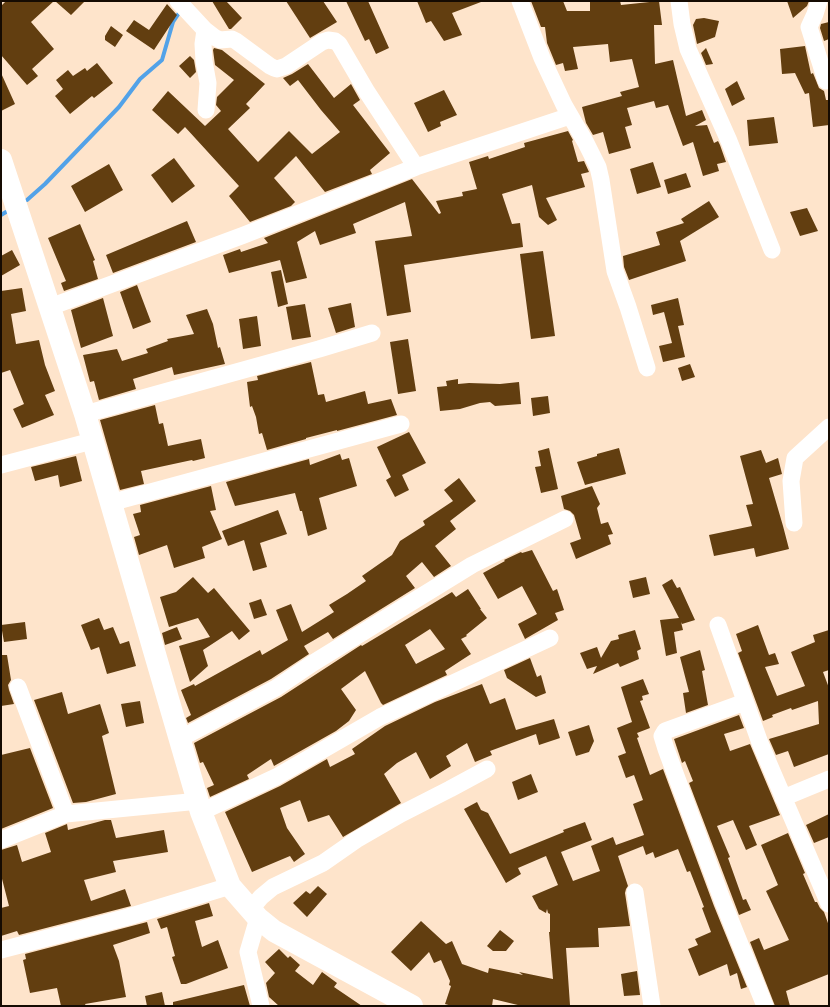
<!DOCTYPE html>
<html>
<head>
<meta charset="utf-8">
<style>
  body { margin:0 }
  #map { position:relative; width:830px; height:1007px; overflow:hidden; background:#fee4cb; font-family:"Zilla Slab",serif }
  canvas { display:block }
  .frame { position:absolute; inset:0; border:2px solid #150b02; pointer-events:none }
</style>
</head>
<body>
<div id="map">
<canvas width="830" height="1007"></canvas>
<div class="frame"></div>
</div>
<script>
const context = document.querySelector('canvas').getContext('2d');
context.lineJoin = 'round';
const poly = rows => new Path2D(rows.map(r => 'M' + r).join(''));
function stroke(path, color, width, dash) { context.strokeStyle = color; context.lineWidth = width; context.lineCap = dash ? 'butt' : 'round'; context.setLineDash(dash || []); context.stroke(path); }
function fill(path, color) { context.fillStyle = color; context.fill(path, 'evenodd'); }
const stream = poly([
  [27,200,45,184,119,107,140,79,162,60,173,22,181,10],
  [1,215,6,212]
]);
const building = poly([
  [6,1,54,1,31,22,54,49,32,69,38,76,27,85,1,55,1,6],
  [55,1,85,1,71,15],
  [212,1,226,1,242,18,231,29,229,29],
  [286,1,323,1,337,22,310,38],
  [346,1,368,1,389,48,376,54,369,39,365,41],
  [417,1,481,1,481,2,452,13,462,35,444,41,431,21,426,23],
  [531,1,563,1,567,11,590,11,590,1,620,1,621,5,659,1,662,25,654,25,655,64,673,60,686,116,702,110,706,120,695,126,707,125,714,143,718,141,720,145,726,162,717,164,719,171,703,176,693,142,683,146,668,105,656,108,654,101,627,108,632,125,625,127,631,148,609,154,603,132,593,135,586,123,582,107,622,96,620,92,639,87,632,59,610,62,608,44,573,47,578,69,565,71,563,63,556,65,547,43,545,27,541,27],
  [787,1,809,1,807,6,793,18],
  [167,4,177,15,154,50,126,31,134,20,149,30],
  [704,18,719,21,715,37,697,44,693,25,696,19],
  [829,22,829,39,824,41,820,28,821,24],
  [111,26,123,35,115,47,105,40,105,36],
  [805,46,811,74,813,73,819,88,824,91,826,100,829,100,829,125,813,127,809,93,805,94,795,73,782,74,780,49],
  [214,48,222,50,265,84,246,104,250,108,228,129,258,162,289,131,312,154,340,132,321,110,298,80,290,86,283,78,292,74,308,64,334,98,351,84,360,100,353,105,390,153,370,170,372,174,325,192,296,156,274,178,295,202,291,206,250,222,229,196,239,186,185,127,178,134,152,110,168,91,205,126,221,111,216,105,217,97,234,80,215,65,213,50],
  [706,48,713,64,706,65,701,53],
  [190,56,194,60,196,72,190,78,179,66],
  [97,63,113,83,94,98,92,96,70,114,55,96,63,89,56,80,68,70,73,76,85,68,87,71],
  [1,73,15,104,1,111],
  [737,81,745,99,732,106,725,89],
  [444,90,457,115,440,122,441,126,428,132,414,103],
  [774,117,778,143,749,146,747,120],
  [568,131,573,140,572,141,578,162,584,161,589,172,581,174,585,187,546,198,557,220,548,225,539,217,532,185,502,194,512,224,520,223,523,247,404,265,411,312,387,316,375,241,412,236,405,202,353,224,356,233,320,245,315,231,297,242,307,278,286,283,280,260,229,273,223,255,240,249,241,252,268,243,264,238,412,179,439,214,441,213,436,201,463,196,462,192,477,189,469,162,488,156,489,159,525,147,524,143],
  [174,158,195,186,172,203,151,175],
  [653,162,661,187,637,194,630,169],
  [109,164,123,190,85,212,71,186],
  [686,173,691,187,668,194,664,180],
  [709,201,719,217,680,241,686,261,629,280,624,267,623,256,660,245,656,232,684,223,681,219],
  [807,208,818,231,800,236,790,212],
  [187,221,196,242,113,273,106,255],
  [80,224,95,260,93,261,98,279,64,291,61,283,66,281,48,238],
  [12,250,20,265,1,276,1,256],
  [543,251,555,336,531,339,520,254],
  [281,270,288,304,278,307,271,272],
  [137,285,151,322,133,329,120,292],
  [22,288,26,311,11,314,16,344,39,340,45,365,55,391,45,395,54,415,22,428,13,409,24,404,10,370,1,373,1,291],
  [103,298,113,336,81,348,71,310],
  [678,298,684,325,678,326,685,357,663,362,659,346,672,343,664,312,653,315,651,305],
  [351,303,355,327,336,333,328,308],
  [305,304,311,337,292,340,286,307],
  [207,309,213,324,218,348,220,347,225,364,174,375,172,367,133,379,136,389,99,400,94,381,90,382,83,355,117,349,122,361,148,353,146,349,168,341,167,339,194,334,186,315],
  [257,316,261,346,243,349,239,319],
  [408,339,416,391,398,394,390,342],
  [311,362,318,395,324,394,326,402,365,391,368,404,391,399,397,415,337,431,337,430,306,438,306,439,267,450,262,433,259,434,256,417,252,406,250,407,247,382,258,380,257,376],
  [690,364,695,377,682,381,678,368],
  [458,379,458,384,469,383,500,384,519,382,521,404,495,406,490,402,480,403,460,409,440,411,437,387,447,386,446,381],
  [548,396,550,413,533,416,531,398],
  [155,405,159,424,163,423,168,446,201,439,205,458,193,461,192,460,141,471,144,484,120,490,100,420],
  [409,432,426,463,402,475,409,490,395,497,386,480,391,477,377,447],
  [549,448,558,489,541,493,535,467,541,466,538,451],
  [619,448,626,474,585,485,577,462,597,456,597,454],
  [761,450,766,463,778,458,782,474,769,478,783,526,789,549,756,557,754,548,714,556,709,535,752,526,746,505,753,504,740,456],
  [340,454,342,460,349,458,357,486,319,498,327,529,308,536,302,511,300,511,295,493,235,506,226,482,309,459,310,465],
  [76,456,82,481,60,487,58,475,35,481,31,467],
  [459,478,476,501,450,521,456,529,435,546,451,566,434,577,422,562,406,576,415,588,333,639,328,632,304,646,309,654,271,679,188,723,186,718,191,715,181,690,194,684,195,686,260,650,262,655,288,640,276,610,291,604,302,632,334,612,329,605,347,594,366,581,362,576,392,555,400,541,425,525,423,521,453,501,444,490],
  [211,486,216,510,210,511,222,539,202,547,205,558,174,568,167,545,139,555,134,537,140,535,133,514,141,512,140,505],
  [592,486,600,504,597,508,601,524,608,522,613,534,608,535,611,544,576,559,570,543,581,539,574,515,570,511,564,509,561,496],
  [278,510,287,534,260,543,267,567,253,571,244,540,228,546,222,531],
  [532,550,553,591,557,589,564,610,555,613,558,620,525,639,518,624,537,614,522,586,498,599,483,573,505,561,504,560,521,552,522,553],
  [193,577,208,593,214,588,250,631,239,640,232,631,203,650,208,666,190,682,179,646,210,637,198,618,169,627,160,597,176,592],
  [646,577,650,594,633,598,629,581],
  [672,579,677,588,680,587,695,620,682,624,681,622,683,630,674,632,677,653,666,656,660,620,679,618,662,585],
  [468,589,481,609,480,609,487,618,466,635,467,636,461,639,471,654,445,671,447,675,383,705,381,703,365,671,341,689,356,710,349,721,336,731,274,766,271,759,247,775,249,779,210,797,207,788,214,785,203,762,200,763,194,743,281,697,361,645,362,646,452,592,456,597],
  [430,629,445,649,416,664,405,645],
  [261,599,267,615,254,619,249,603],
  [99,618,104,630,113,627,120,644,129,641,136,666,107,674,99,647,91,650,81,625],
  [25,622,27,639,4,642,1,625],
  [758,625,769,655,775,653,779,664,765,667,777,696,805,686,791,652,815,642,813,635,829,630,829,670,823,672,829,688,829,754,794,767,788,751,776,755,769,739,819,724,818,701,792,710,791,708,772,715,773,717,763,721,738,653,742,651,736,634],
  [177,627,182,639,165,645,162,633],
  [635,630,641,649,637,651,639,659,620,667,618,663,593,674,597,666,587,669,580,653,597,647,601,658,611,641,619,639,618,635],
  [700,650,705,670,702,671,708,705,686,713,683,693,689,692,680,657],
  [1,655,7,655,11,680,8,685,9,690,14,704,1,706],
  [530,658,537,677,541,675,546,693,536,697,507,678,504,670],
  [643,679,649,694,642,696,643,700,640,701,650,728,637,733,639,737,637,738,650,775,663,769,714,906,747,987,741,989,737,973,730,976,727,964,699,976,688,949,698,945,695,939,711,932,702,908,704,907,690,871,687,872,678,849,655,858,653,852,646,855,643,846,618,856,628,886,626,889,625,893,630,926,598,928,599,947,566,948,570,1005,564,1006,522,1006,493,999,492,1006,452,1006,445,1004,451,986,449,985,450,981,441,960,434,963,429,952,411,971,391,952,421,921,446,944,452,941,462,964,488,973,489,968,523,975,519,972,553,979,549,932,550,932,550,914,548,913,547,909,546,913,539,909,532,896,558,885,546,856,518,868,521,874,506,883,464,809,477,802,481,810,488,813,510,854,564,832,563,830,585,822,592,840,561,852,573,881,600,871,591,846,613,837,616,845,644,835,633,804,643,800,634,775,626,778,618,756,626,753,617,728,632,722,621,687],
  [482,684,490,704,505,698,516,730,554,719,560,738,539,745,536,734,490,751,492,755,475,762,467,743,446,756,451,766,430,779,416,752,397,763,384,774,401,803,343,837,329,815,308,822,300,800,280,808,287,828,305,854,294,862,290,856,252,872,225,812,280,786,327,759,330,767,355,754,352,749,385,726,435,702],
  [62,692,68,714,100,704,109,733,102,736,116,794,86,802,73,803,34,700],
  [140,701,144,723,126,727,121,704],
  [739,715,744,728,724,734,730,751,750,744,780,815,749,826,757,845,746,850,733,820,717,826,730,857,728,858,743,900,746,899,751,910,739,915,689,783,693,781,685,761,682,763,674,739],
  [589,725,594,741,589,752,576,756,568,732],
  [30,748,53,808,1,829,1,755],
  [531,774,538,792,518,800,512,782],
  [829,814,829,837,814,843,806,825],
  [105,820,111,820,116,838,164,830,168,852,113,861,116,872,84,880,91,901,125,889,131,906,19,935,17,931,1,936,1,908,9,906,1,875,1,850,17,845,22,862,51,852,45,833,67,824,68,830],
  [788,833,805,873,803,874,815,902,817,902,820,908,824,912,829,926,829,974,786,991,790,1006,775,1006,750,942,759,938,764,950,789,940,766,891,778,885,761,845],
  [318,886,327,894,307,917,293,903,306,891,310,894],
  [209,903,213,916,195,921,202,947,218,940,228,968,186,984,181,984,172,957,175,956,167,927,161,929,157,919],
  [147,922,150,933,113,945,119,961,126,997,85,1004,86,1006,61,1006,57,988,30,993,23,960,26,959,25,954],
  [500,930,514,941,506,951,493,951,487,946],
  [279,949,288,958,290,956,300,965,295,971,313,985,322,972,337,983,334,987,362,1006,279,1006,269,997,266,983,275,973,265,962],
  [637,971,640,995,624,996,621,974],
  [244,985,250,1006,173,1006,173,1002],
  [162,992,165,1006,147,1006,145,996]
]);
const minor = poly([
  [178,1,205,30,214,37,220,40,232,39,236,41,270,66,274,68,277,69,286,66,322,42,328,40,335,41,339,44,367,92,416,167],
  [520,1,542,58,564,105,586,143,598,167,601,180,615,271,628,307,647,368],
  [679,1,682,24,688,49,729,141,772,250],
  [819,1,815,14,809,27,826,81],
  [205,30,203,44,204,61,208,83,206,110],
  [50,307,244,235,416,167,570,116],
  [85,414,319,349,372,333],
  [1,465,92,441],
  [110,503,401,424],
  [794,523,791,481,795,458,829,427],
  [718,625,760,743,829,904],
  [18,687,66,814],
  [745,702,665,731,662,736,666,749,723,902,765,1006],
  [181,738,276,688,313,663,472,565,565,519],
  [783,798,829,779],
  [201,812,276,777,380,717,550,638],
  [1,840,66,814,199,801],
  [635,892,652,1006],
  [250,910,261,897,273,887,323,863,356,840,401,814,450,789,487,769],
  [258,918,248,952,261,1006],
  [1,950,128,917,230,886]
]);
const major = poly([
  [1,160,85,414,201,812,230,886,258,918,274,931,412,1006]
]);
stroke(stream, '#52a2e8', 4);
fill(building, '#623e10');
stroke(minor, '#fff', 17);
stroke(major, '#fff', 22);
</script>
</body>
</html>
